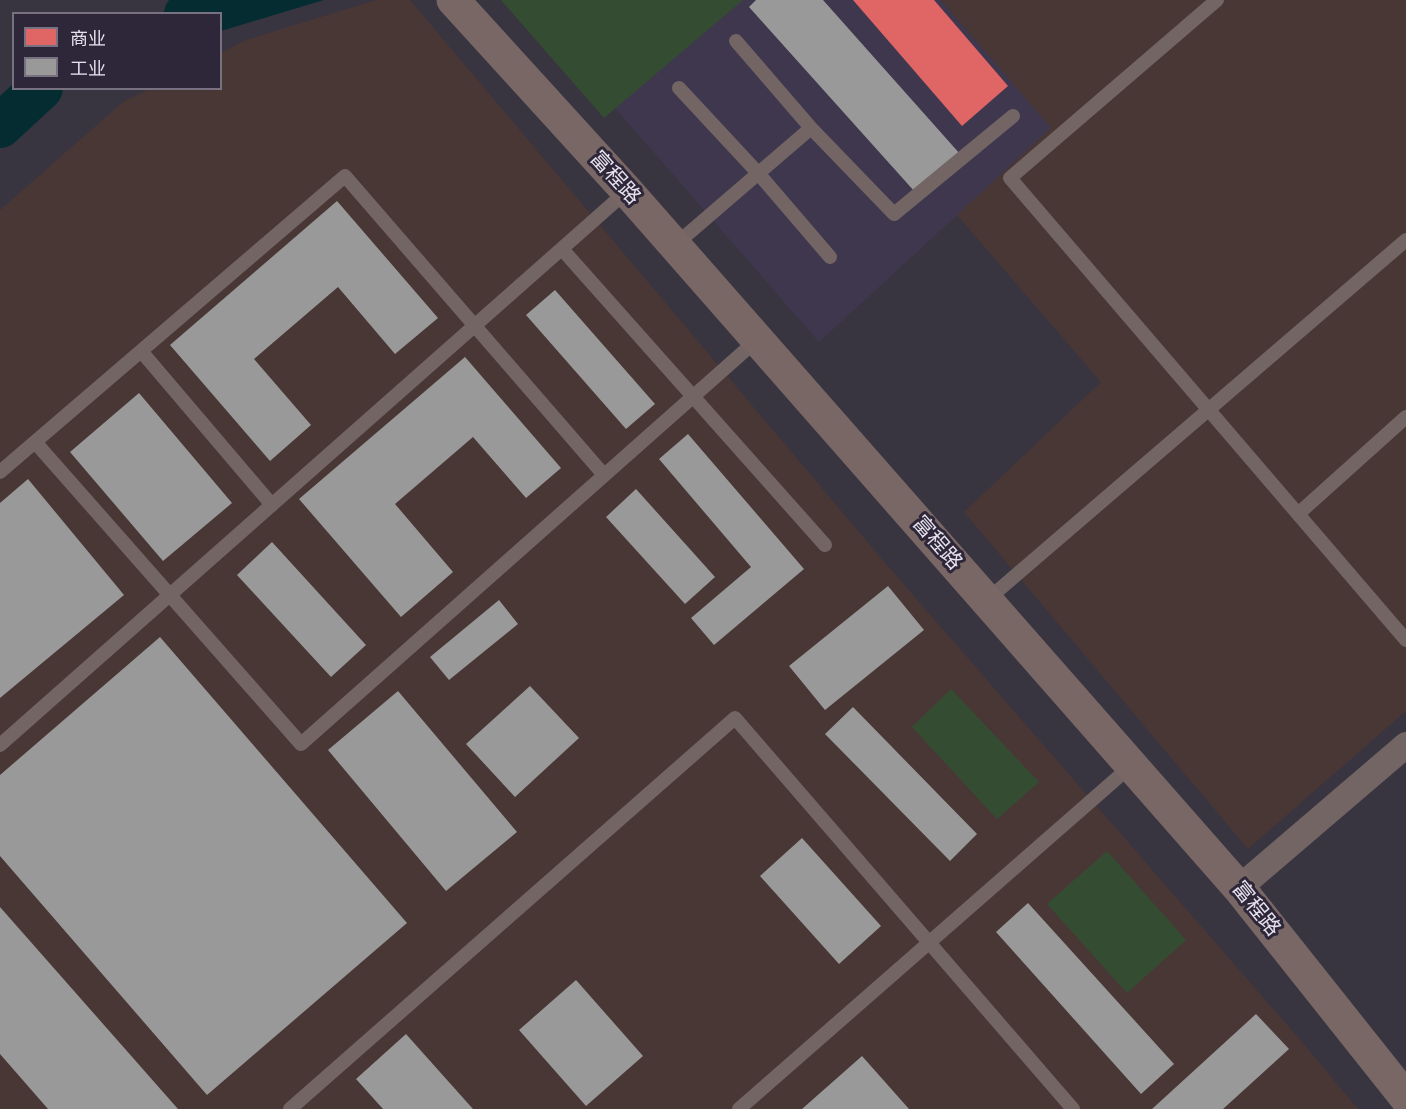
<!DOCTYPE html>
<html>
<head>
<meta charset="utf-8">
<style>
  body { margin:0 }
  #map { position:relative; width:1406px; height:1109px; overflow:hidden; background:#393540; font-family:Figtree,"Noto Sans SC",sans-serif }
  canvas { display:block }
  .legend { position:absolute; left:12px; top:12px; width:210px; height:78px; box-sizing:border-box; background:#2e2739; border:2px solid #777181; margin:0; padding:8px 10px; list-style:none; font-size:18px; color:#e5e1ed }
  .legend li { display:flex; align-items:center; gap:12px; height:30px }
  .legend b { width:30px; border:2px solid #777181 }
</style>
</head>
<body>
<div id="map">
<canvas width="1406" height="1109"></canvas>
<ul class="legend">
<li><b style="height:16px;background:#e06666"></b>商业</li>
<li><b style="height:16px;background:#999"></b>工业</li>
</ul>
</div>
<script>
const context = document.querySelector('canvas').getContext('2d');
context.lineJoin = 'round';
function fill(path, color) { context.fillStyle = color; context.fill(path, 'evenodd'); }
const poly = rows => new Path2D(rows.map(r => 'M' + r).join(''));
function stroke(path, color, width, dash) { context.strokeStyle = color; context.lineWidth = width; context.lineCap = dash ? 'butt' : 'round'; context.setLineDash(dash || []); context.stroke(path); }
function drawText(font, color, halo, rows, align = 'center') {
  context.font = font + ' Figtree,"Noto Sans SC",sans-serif'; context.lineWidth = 6; context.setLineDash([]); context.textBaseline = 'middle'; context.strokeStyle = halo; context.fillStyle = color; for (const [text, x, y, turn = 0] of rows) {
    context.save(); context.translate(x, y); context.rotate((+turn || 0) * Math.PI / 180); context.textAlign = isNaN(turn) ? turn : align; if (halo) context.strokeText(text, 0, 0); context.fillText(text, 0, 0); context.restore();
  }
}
const built = poly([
  [521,0,941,0,1052,128,819,342]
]);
const industrial = poly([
  [376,0,410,0,886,564,1308,1049,1358,1109,0,1109,0,210,123,102,150,89,220,88,221,53,246,40],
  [941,0,1406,0,1406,711,1248,849,964,512,1101,382,957,215,1051,128]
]);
const green = poly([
  [501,0,743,0,604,118],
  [951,689,1039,782,997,819,912,727],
  [1107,851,1186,940,1127,993,1047,904]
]);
const water = poly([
  [208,0,324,0,221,31,220,14,213,13]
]);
const shops = poly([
  [853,0,934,0,1008,86,962,126]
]);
const industry = poly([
  [756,0,823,0,960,154,915,192,749,7],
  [337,201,438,318,395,354,338,287,254,359,311,425,270,461,170,345],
  [555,290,655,404,626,429,526,315],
  [465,357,561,468,526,498,473,437,395,504,453,572,401,617,299,499],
  [139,393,232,503,163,561,70,452],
  [688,434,804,569,714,645,691,618,751,567,659,459],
  [28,479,124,595,0,698,0,503],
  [636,489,715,577,685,604,606,517],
  [272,542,366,645,331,677,237,575],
  [888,586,924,630,825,710,789,666],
  [499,600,518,624,449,680,430,657],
  [160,637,407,923,207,1095,0,856,0,775],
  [530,686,579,738,515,797,466,744],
  [398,691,517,832,446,891,328,750],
  [853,707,977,834,950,861,825,734],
  [802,838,881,926,839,964,760,876],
  [1028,903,1174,1064,1141,1094,996,932],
  [0,907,178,1109,48,1109,0,1054],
  [576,980,643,1056,586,1106,519,1030],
  [1256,1014,1289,1049,1223,1109,1152,1109],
  [406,1034,473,1109,383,1109,356,1079],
  [862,1056,909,1109,802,1109]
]);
const river = poly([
  [186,14,219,0],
  [0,126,41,88]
]);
const service = poly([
  [1217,0,1010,178,1406,640],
  [736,41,811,128,894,214,1013,116],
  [679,88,758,173,830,257],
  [675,245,811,128],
  [562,249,825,545],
  [141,351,272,505],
  [35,442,301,744,758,339],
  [0,472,345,176,604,475],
  [1298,514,1406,417],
  [987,600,1406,240],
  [0,745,627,191],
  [290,1109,735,718,1073,1109],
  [739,1109,1132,765]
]);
const minor = poly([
  [1239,888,1406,745]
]);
const secondary = poly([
  [453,0,627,191,1239,888,1406,1098]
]);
const streetNames = [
  ["富程路",615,178,48],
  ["富程路",937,543,49],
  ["富程路",1256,909,51]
];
fill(built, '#3f374e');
fill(industrial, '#493736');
fill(green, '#344d32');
fill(water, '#052d31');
fill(shops, '#e06666');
fill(industry, '#999');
stroke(river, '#052d31', 44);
stroke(service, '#726564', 14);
stroke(minor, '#726564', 26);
stroke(secondary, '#786765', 33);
drawText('21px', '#e5e1ed', '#2e2739', streetNames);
</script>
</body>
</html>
